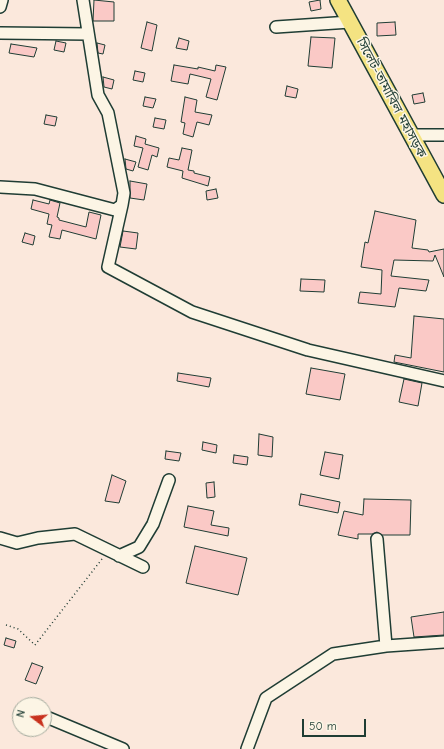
<!DOCTYPE html>
<html>
<head>
<meta charset="utf-8">
<style>
  body { margin:0 }
  #map { position:relative; width:444px; height:749px; overflow:hidden; background:#fbe8dc; font-family:"Comic Neue",sans-serif }
  canvas { display:block }
  .north { position:absolute; left:12px; top:697px; width:40px; height:40px; box-sizing:border-box; background:#fcf5e5; border:1px solid #a4ab9e; border-radius:50%; rotate:286deg; font-size:11px; font-weight:700; line-height:16px; text-align:center; color:#1f3d34 }
  .north::after { content:''; display:block; margin:auto; width:14px; height:18px; background:#c8321e; clip-path:polygon(50% 0,100% 100%,50% 72%,0 100%) }
  .scale { position:absolute; left:302px; top:719px; width:64px; height:18px; box-sizing:border-box; border:2px solid #1f3d34; border-top:0; padding-left:5px; font-size:12px; line-height:14px; white-space:nowrap; color:#1f3d34; -webkit-text-stroke:3px #fcf5e5; paint-order:stroke }
</style>
</head>
<body>
<div id="map">
<canvas width="444" height="749"></canvas>
<div class="north">N</div>
<div class="scale">50 m</div>
</div>
<script>
const context = document.querySelector('canvas').getContext('2d');
context.lineJoin = 'round';
function fill(path, color) { context.fillStyle = color; context.fill(path, 'evenodd'); }
const poly = rows => new Path2D(rows.map(r => 'M' + r).join(''));
function stroke(path, color, width, dash) { context.strokeStyle = color; context.lineWidth = width; context.lineCap = dash ? 'butt' : 'round'; context.setLineDash(dash || []); context.stroke(path); }
function drawText(font, color, halo, rows, align = 'center') {
  context.font = font + ' "Comic Neue","Noto Sans Bengali",sans-serif'; context.lineWidth = 3; context.setLineDash([]); context.textBaseline = 'middle'; context.strokeStyle = halo; context.fillStyle = color; for (const [text, x, y, turn = 0] of rows) {
    context.save(); context.translate(x, y); context.rotate((+turn || 0) * Math.PI / 180); context.textAlign = isNaN(turn) ? turn : align; if (halo) context.strokeText(text, 0, 0); context.fillText(text, 0, 0); context.restore();
  }
}
const building = poly([
  [94,0,114,2,114,21,93,21,94,0],
  [320,0,321,9,311,11,309,2,320,0],
  [147,22,157,25,152,51,141,48,147,22],
  [395,22,396,35,377,36,377,23,395,22],
  [311,37,335,38,332,68,308,66,311,37],
  [179,38,189,41,187,50,176,48,179,38],
  [56,41,66,43,64,52,54,50,56,41],
  [97,43,105,45,103,54,98,53,97,43],
  [11,44,37,48,34,57,9,53,11,44],
  [174,65,198,69,198,67,215,71,216,65,226,67,217,100,206,97,211,79,190,74,188,84,171,81,174,65],
  [135,71,145,73,143,82,133,80,135,71],
  [103,77,114,80,112,89,104,87,103,77],
  [287,86,298,89,296,98,285,96,287,86],
  [423,93,425,102,414,104,412,95,423,93],
  [145,97,156,99,153,108,143,106,145,97],
  [185,97,197,100,195,112,212,115,209,125,197,122,193,137,183,134,185,123,181,122,185,97],
  [46,115,57,117,55,126,44,124,46,115],
  [155,118,166,120,164,129,153,127,155,118],
  [136,136,146,139,145,144,159,148,157,157,152,155,148,170,138,167,143,148,134,146,136,136],
  [182,148,192,150,188,170,194,171,194,173,210,177,208,186,182,178,183,171,167,167,169,158,179,160,182,148],
  [125,159,136,162,133,171,126,169,125,159],
  [130,181,147,184,144,200,130,198,130,181],
  [216,189,218,198,207,200,206,191,216,189],
  [33,200,49,204,50,200,60,203,57,217,59,218,59,220,86,227,89,212,101,215,96,239,62,230,60,239,49,237,52,225,47,224,49,214,31,209,33,200],
  [375,211,416,220,412,248,428,250,429,252,444,249,444,277,435,255,433,261,394,260,391,276,429,280,426,291,399,288,395,307,358,303,360,292,381,294,382,270,361,267,365,242,368,243,375,211],
  [123,231,138,233,136,249,120,247,123,231],
  [25,233,35,236,33,245,22,242,25,233],
  [301,279,325,280,324,292,300,291,301,279],
  [414,316,444,319,444,372,394,362,395,355,411,358,414,316],
  [311,368,345,374,340,400,306,394,311,368],
  [178,373,211,378,209,387,177,381,178,373],
  [404,379,422,383,418,406,399,402,404,379],
  [259,434,273,437,272,457,258,455,259,434],
  [203,442,217,445,216,453,202,450,203,442],
  [166,451,181,453,179,461,165,459,166,451],
  [325,452,343,455,339,479,320,475,325,452],
  [234,455,248,457,247,465,233,463,234,455],
  [112,475,126,481,119,503,105,501,112,475],
  [214,482,215,497,207,498,206,483,214,482],
  [301,494,340,502,338,513,299,505,301,494],
  [364,499,411,500,410,535,382,535,377,532,372,534,358,534,358,539,338,535,344,511,363,515,364,499],
  [188,506,214,511,211,525,229,528,228,536,184,527,188,506],
  [195,546,247,558,238,595,186,583,195,546],
  [444,612,444,635,414,637,411,617,444,612],
  [6,638,16,641,14,648,4,645,6,638],
  [32,663,43,667,36,684,25,680,32,663]
]);
const path = poly([
  [6,625,18,629,35,645,102,559]
]);
const minor = poly([
  [0,7,2,0],
  [276,27,350,22],
  [0,33,88,34],
  [412,135,444,135],
  [0,187,35,189,115,210,122,205,124,193,108,113,98,95,83,0],
  [122,205,108,267,192,312,308,350,444,381],
  [0,538,17,543,38,538,75,534,143,567],
  [119,556,139,547,153,524,169,480],
  [386,646,444,642],
  [44,716,123,749],
  [247,749,266,698,333,654,386,646,377,539]
]);
const highway = poly([
  [338,0,444,195]
]);
const streetNames = [
  ["সিলেট-তামাবিল মহাসড়ক",391,98,62]
];
fill(building, '#fac9c6');
stroke(building, '#1f3d34', 1);
stroke(minor, '#1f3d34', 14);
stroke(highway, '#1f3d34', 18);
stroke(path, '#1f3d34', 1.5, [1, 3]);
stroke(minor, '#fcf5e5', 11);
stroke(highway, '#f4e382', 15);
drawText('13px', '#1f3d34', '#fcf5e5', streetNames);
</script>
</body>
</html>
